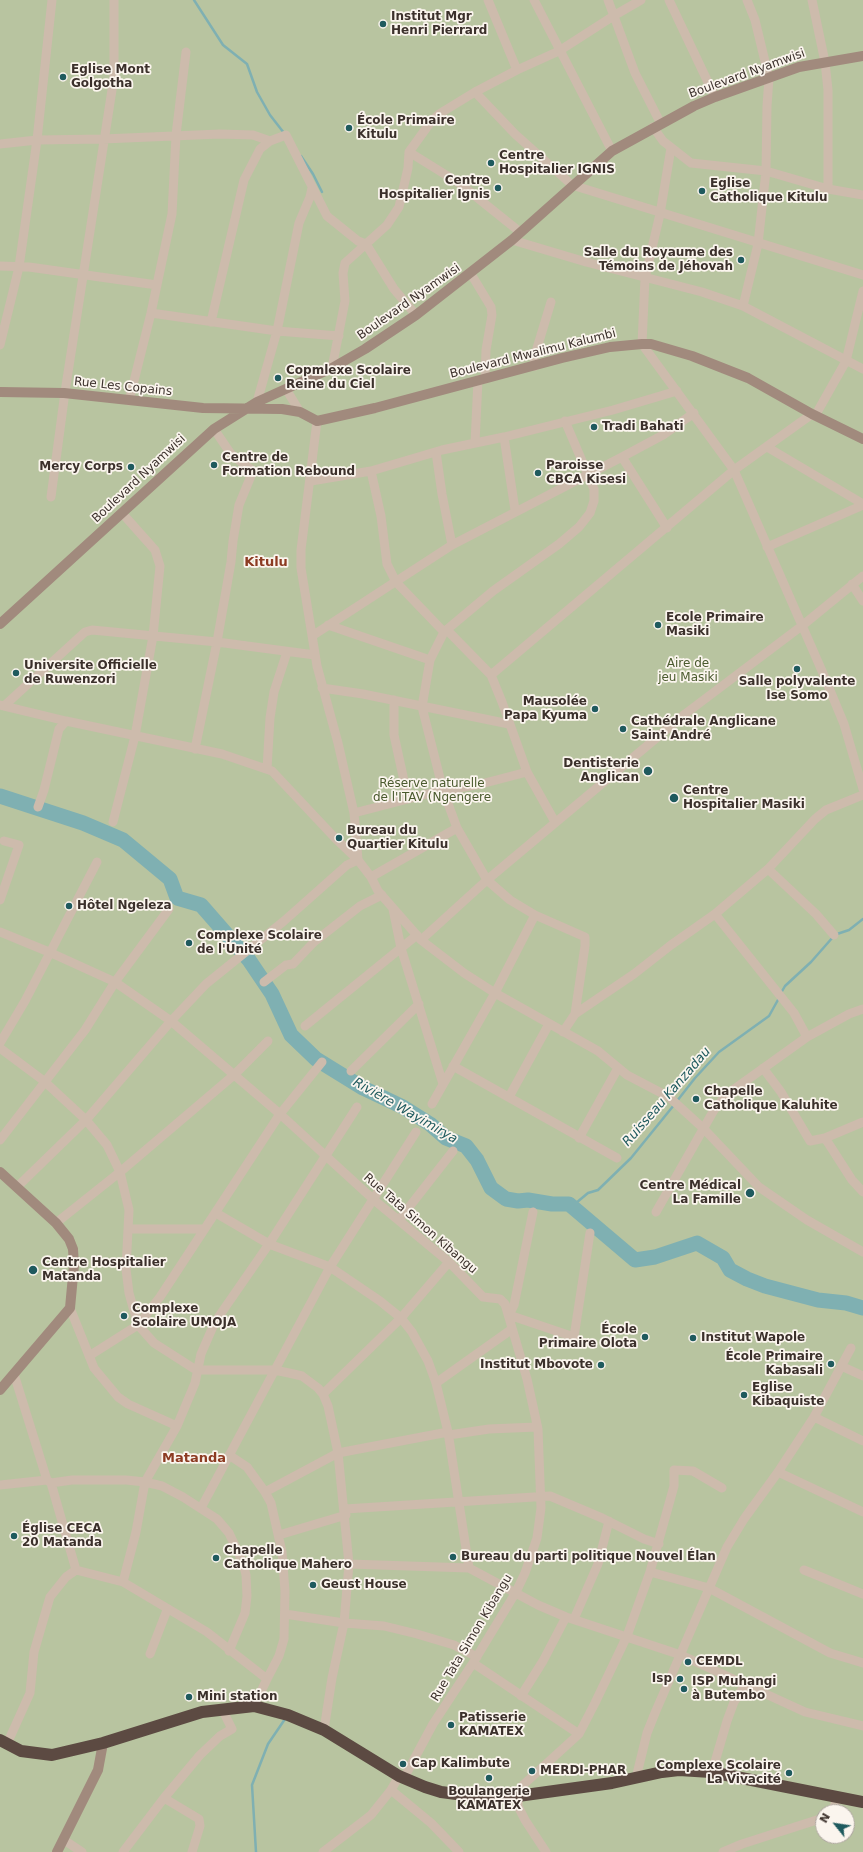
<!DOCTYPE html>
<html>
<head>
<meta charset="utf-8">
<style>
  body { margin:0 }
  #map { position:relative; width:863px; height:1852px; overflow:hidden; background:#f4ebe1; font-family:"DejaVu Sans",sans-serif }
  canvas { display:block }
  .north { position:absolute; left:815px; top:1804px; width:40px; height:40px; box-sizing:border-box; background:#fbf5ee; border:1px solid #aea6a0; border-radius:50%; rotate:300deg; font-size:11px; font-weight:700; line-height:16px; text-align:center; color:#3b302b }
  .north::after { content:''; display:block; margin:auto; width:14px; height:18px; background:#1f5a5e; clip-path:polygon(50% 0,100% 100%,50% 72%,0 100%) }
</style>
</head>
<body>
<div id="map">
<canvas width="863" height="1852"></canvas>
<div class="north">N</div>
</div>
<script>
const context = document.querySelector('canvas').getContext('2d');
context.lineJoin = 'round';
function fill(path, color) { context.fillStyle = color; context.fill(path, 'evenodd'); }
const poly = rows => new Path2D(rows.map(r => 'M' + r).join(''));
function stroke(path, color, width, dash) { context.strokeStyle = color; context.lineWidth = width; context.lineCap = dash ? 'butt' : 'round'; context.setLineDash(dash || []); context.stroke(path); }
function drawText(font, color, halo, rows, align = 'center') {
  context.font = font + ' "DejaVu Sans",sans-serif'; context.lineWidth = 3.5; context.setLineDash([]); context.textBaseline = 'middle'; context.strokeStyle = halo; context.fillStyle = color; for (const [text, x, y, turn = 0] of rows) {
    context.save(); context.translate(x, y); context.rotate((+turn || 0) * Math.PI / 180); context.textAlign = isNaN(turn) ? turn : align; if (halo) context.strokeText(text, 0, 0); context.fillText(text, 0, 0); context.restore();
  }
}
const green = poly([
  [0,0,863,0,863,1852,0,1852],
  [823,1812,847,1812,847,1836,823,1836]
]);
const stream = poly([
  [194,0,223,45,247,64,257,92,270,115,284,133],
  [301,156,313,174,322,192],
  [837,934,849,930,863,919],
  [781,993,785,986,811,962,833,937],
  [677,1101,695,1078,719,1052,769,1016,779,998],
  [569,1204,576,1203,588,1193,598,1190,631,1158,674,1105],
  [256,1852,252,1785,268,1744,285,1719]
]);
const river = poly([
  [0,796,83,823,123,840,170,879,177,898,201,905,249,960,272,994,291,1035,316,1059,363,1088,403,1107,430,1124,446,1138,466,1146,477,1160,491,1188,506,1199,518,1201,528,1200,552,1204,569,1204,635,1260,655,1257,697,1243,723,1258,730,1270,747,1279,765,1286,818,1300,846,1303,863,1308]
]);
const street = poly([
  [488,0,517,70],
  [534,0,612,151],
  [608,0,635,73,661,124],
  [669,0,715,97],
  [812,0,825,62,828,90,828,189],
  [475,92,515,134,572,185,863,275],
  [653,127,663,141,691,163,766,171,828,189,863,195],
  [0,144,37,140,103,139,220,134,253,135,270,141],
  [671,148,660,214,645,278,642,344,734,470,822,671,844,724,863,789],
  [409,152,459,183,520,232],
  [512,240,586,262,702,292,743,306,863,369],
  [0,266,29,267,157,285],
  [471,274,491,307,492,315,486,350,485,379],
  [743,306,758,244,766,171,767,106,769,78,755,20,747,0],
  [151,313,277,331,339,336],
  [211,322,244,180,260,149,270,141,286,135,327,216,358,241,366,244,394,289,416,315],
  [0,345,19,267,37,140,52,0],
  [535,366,534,358,551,302],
  [332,368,345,301,343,273,345,263,387,225,399,207,408,168,409,152,430,123,439,114,475,92,517,70,559,51,615,15,641,0],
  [286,389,300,412],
  [129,401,151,313,172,214,176,135,186,52],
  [257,402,277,331,299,223,310,197,312,188],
  [815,416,846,361,863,291],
  [317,421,301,550,301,568,317,666,338,743,354,813,358,860],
  [565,421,594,489,594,501,590,513,579,527,559,544,493,591,444,632,430,660,422,707,443,790,457,828,487,880,510,900,535,915,585,937,585,946,575,1014],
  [504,437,515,510],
  [475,443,478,380],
  [767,447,863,504],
  [436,452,442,494,452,545],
  [622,457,667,528],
  [371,471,381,516,387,564,396,582,444,632],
  [311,481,371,471,442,450,504,437,613,410,677,391],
  [51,497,65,392,114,77,114,0],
  [767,547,863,505],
  [852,584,863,601],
  [328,625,430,660],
  [447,630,491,675,502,702,527,772,555,822],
  [312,636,452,545,622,457,663,435,694,413],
  [491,675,734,470,812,414],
  [322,688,363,694,509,724],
  [394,700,394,735,408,799],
  [0,705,66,721,222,754,272,771,335,838,358,860,371,877,378,891,421,940,464,973,495,993,598,1051,627,1075,669,1097,704,1129,759,1187,807,1220,863,1252],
  [4,706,85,632,92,630,217,642,315,655],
  [195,749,217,642,231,562,233,541,239,505,253,471,231,454,214,429],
  [267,769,270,718,274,692,287,652],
  [38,807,44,790,59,729,66,721],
  [354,813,431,793,481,784,527,772],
  [113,822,135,736,153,636,160,566,155,550,122,513],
  [768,869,816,914,834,935],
  [371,877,457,828],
  [0,900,19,845,4,841],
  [393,909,401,948,443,1084],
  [715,914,794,1013,807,1037],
  [0,932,49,952,115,982,171,1021,280,1114,374,1200,449,1262,483,1297,500,1299,505,1304,527,1379,538,1429,541,1508,537,1538,525,1573,516,1592,473,1663,433,1724,404,1778],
  [421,940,487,880,685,714,803,625,863,576],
  [264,982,286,965,293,964,314,942,360,906,382,895],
  [305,1026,417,935],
  [563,1032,575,1014,634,974,671,945,715,914,768,869,815,819,826,810,863,795],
  [0,1043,25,1001,97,862],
  [0,1048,44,1081,86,1120,107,1145,120,1172,129,1210,126,1269,129,1293,138,1325,154,1343,193,1368,198,1370,274,1370,289,1373,302,1376,318,1388,323,1394,328,1406,338,1453,349,1564,344,1623,332,1678,324,1730],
  [453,1066,617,1158],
  [763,1068,781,1092,810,1141,825,1138,863,1122],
  [351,1071,419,1004],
  [509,1097,549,1024],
  [432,1104,495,993,535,915],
  [579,1138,618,1068],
  [825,1138,852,1180,863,1192],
  [0,1140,85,1030,115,982,169,909],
  [17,1187,86,1120,171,1021,206,984,284,921,347,865,358,860],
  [656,1212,714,1110,726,1095,807,1037,849,1014,863,1009],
  [216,1213,269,1244,330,1267,380,1301,401,1318,412,1332,428,1361,436,1383,448,1432,469,1568,538,1605,566,1617,681,1655,805,1712,863,1726],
  [399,1220,453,1151],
  [56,1223,120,1172,234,1075,268,1041],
  [128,1229,204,1229],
  [70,1308,94,1368,118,1397,128,1404,177,1426],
  [509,1315,574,1337,590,1233],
  [509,1315,514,1305,533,1212],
  [89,1356,138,1325,160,1297,280,1114,322,1062],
  [841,1366,863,1376],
  [14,1374,47,1480,51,1483,76,1570],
  [436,1383,512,1329],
  [323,1394,401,1318,449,1262],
  [814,1417,863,1441],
  [449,1435,489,1429,537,1427],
  [229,1455,247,1467,265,1492,271,1503,282,1552,285,1591,284,1639,279,1656,267,1679],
  [778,1472,863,1512],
  [51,1483,72,1480,126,1480,145,1482,162,1486,183,1497,217,1519,229,1533,243,1563,246,1575,247,1596,245,1613,229,1651],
  [0,1485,47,1480],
  [265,1492,338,1453,448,1432],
  [201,1508,330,1267,416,1132],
  [345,1509,550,1496,602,1518,644,1539,659,1544],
  [279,1535,346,1515],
  [349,1564,469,1568],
  [804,1570,863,1594],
  [650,1572,709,1588,830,1653,863,1663],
  [123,1582,136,1532,145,1482,177,1426,195,1383,201,1354,215,1322,269,1244,357,1107],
  [285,1614,344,1623,384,1626,417,1634,454,1645,477,1657],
  [574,1619,598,1564,609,1521],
  [150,1654,167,1610],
  [473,1663,579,1734],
  [521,1696,543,1661,566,1617],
  [7,1744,30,1693,34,1652,50,1597,66,1577,76,1570,123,1582,207,1632,267,1679,254,1706],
  [712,1772,727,1721,734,1702,745,1685],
  [399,1776,391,1790,431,1823,459,1852],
  [636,1778,647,1733,655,1713,727,1547,744,1519,778,1472,814,1417,851,1348],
  [164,1798,199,1819,200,1826,192,1852],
  [832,1812,838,1797],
  [64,1840,82,1852],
  [123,1852,164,1798,200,1755,220,1736,232,1729,222,1709],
  [323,1852,371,1815,391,1790],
  [546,1852,525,1820,518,1806,518,1796,523,1785,579,1734,595,1703,627,1636,650,1572,674,1486,674,1470,693,1471,722,1488],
  [723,1852,742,1844,823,1818]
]);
const secondary = poly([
  [0,392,64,393,203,408,282,409,300,412,317,421,375,408,562,358,610,347,642,344,651,344,692,356,748,378,812,414,863,439],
  [0,624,214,429,257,402,332,368,365,349,416,315,512,240,612,151,694,106,715,97,799,67,863,56],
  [0,1172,56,1223,69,1239,73,1249,74,1265,70,1308,0,1390],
  [57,1852,98,1770,103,1743]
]);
const highway = poly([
  [0,1740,21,1751,52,1755,103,1743,202,1712,254,1706,288,1715,324,1730,399,1776,425,1787,441,1792,472,1796,518,1796,612,1783,662,1772,679,1770,711,1772,863,1802]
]);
const markers = [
  [383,24,4,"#1f5a5e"],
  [63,77,4,"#1f5a5e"],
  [349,128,4,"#1f5a5e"],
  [491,163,4,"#1f5a5e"],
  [498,188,4,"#1f5a5e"],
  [702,191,4,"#1f5a5e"],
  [741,260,4,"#1f5a5e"],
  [278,378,4,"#1f5a5e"],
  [594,427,4,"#1f5a5e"],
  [214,465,4,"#1f5a5e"],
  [131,467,4,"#1f5a5e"],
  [538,473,4,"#1f5a5e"],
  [658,625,4,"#1f5a5e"],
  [797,669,4,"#1f5a5e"],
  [16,673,4,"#1f5a5e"],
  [595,709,4,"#1f5a5e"],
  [623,729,4,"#1f5a5e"],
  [648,771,5,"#1f5a5e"],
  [674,798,5,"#1f5a5e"],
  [339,838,4,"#1f5a5e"],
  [69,906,4,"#1f5a5e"],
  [189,943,4,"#1f5a5e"],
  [696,1099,4,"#1f5a5e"],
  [750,1193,5,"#1f5a5e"],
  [33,1270,5,"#1f5a5e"],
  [124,1316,4,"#1f5a5e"],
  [645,1337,4,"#1f5a5e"],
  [693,1338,4,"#1f5a5e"],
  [831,1364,4,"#1f5a5e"],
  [601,1365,4,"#1f5a5e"],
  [744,1395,4,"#1f5a5e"],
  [14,1536,4,"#1f5a5e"],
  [453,1557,4,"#1f5a5e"],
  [216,1558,4,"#1f5a5e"],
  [313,1585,4,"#1f5a5e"],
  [688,1662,4,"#1f5a5e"],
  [680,1679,4,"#1f5a5e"],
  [684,1689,4,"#1f5a5e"],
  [189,1697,4,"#1f5a5e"],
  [451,1725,4,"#1f5a5e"],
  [403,1764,4,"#1f5a5e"],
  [532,1771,4,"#1f5a5e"],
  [789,1773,4,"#1f5a5e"],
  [489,1778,4,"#1f5a5e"]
];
const poiNames = [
  ["Institut Mgr",391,17],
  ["Henri Pierrard",391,31],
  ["Eglise Mont",71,70],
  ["Golgotha",71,84],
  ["École Primaire",357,121],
  ["Kitulu",357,135],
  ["Centre",499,156],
  ["Hospitalier IGNIS",499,170],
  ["Centre",490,181,"right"],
  ["Hospitalier Ignis",490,195,"right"],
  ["Eglise",710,184],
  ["Catholique Kitulu",710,198],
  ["Salle du Royaume des",733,253,"right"],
  ["Témoins de Jéhovah",733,267,"right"],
  ["Copmlexe Scolaire",286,371],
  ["Reine du Ciel",286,385],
  ["Tradi Bahati",602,427],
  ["Centre de",222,458],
  ["Formation Rebound",222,472],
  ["Paroisse",546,466],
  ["CBCA Kisesi",546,480],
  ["Mercy Corps",123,467,"right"],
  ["Ecole Primaire",666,618],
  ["Masiki",666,632],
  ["Universite Officielle",24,666],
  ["de Ruwenzori",24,680],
  ["Salle polyvalente",797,682,"center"],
  ["Ise Somo",797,696,"center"],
  ["Mausolée",587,702,"right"],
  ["Papa Kyuma",587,716,"right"],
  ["Cathédrale Anglicane",631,722],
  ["Saint André",631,736],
  ["Dentisterie",639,764,"right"],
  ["Anglican",639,778,"right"],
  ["Centre",683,791],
  ["Hospitalier Masiki",683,805],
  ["Bureau du",347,831],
  ["Quartier Kitulu",347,845],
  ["Hôtel Ngeleza",77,906],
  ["Complexe Scolaire",197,936],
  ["de l'Unité",197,950],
  ["Chapelle",704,1092],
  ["Catholique Kaluhite",704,1106],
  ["Centre Médical",741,1186,"right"],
  ["La Famille",741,1200,"right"],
  ["Centre Hospitalier",42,1263],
  ["Matanda",42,1277],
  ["Complexe",132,1309],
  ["Scolaire UMOJA",132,1323],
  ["École",637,1330,"right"],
  ["Primaire Olota",637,1344,"right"],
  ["Institut Wapole",701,1338],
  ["École Primaire",823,1357,"right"],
  ["Kabasali",823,1371,"right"],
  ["Institut Mbovote",593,1365,"right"],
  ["Eglise",752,1388],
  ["Kibaquiste",752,1402],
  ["Église CECA",22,1529],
  ["20 Matanda",22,1543],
  ["Chapelle",224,1551],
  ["Catholique Mahero",224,1565],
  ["Bureau du parti politique Nouvel Élan",461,1557],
  ["Geust House",321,1585],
  ["CEMDL",696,1662],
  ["Isp",672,1679,"right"],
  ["ISP Muhangi",692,1682],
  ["à Butembo",692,1696],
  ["Mini station",197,1697],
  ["Patisserie",459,1718],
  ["KAMATEX",459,1732],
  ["Cap Kalimbute",411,1764],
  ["Complexe Scolaire",781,1766,"right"],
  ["La Vivacité",781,1780,"right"],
  ["MERDI-PHAR",540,1771],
  ["Boulangerie",489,1792,"center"],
  ["KAMATEX",489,1806,"center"]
];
const streetNames = [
  ["Boulevard Nyamwisi",747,74,-20],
  ["Boulevard Nyamwisi",409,302,-35],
  ["Boulevard Mwalimu Kalumbi",533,354,-14],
  ["Rue Les Copains",123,387,6],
  ["Boulevard Nyamwisi",139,479,-43],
  ["Rue Tata Simon Kibangu",420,1224,41],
  ["Rue Tata Simon Kibangu",472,1638,-59]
];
const parkNames = [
  ["Aire de",688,664],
  ["jeu Masiki",688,678],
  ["Réserve naturelle",432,784],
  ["de l'ITAV (Ngengere",432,798]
];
const neighbourhoodNames = [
  ["Kitulu",266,563],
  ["Matanda",194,1459]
];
const waterNames = [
  ["Ruisseau Kanzadau",667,1097,-49],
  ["Rivière Wayimirya",405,1111,30]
];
fill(green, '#b8c4a0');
stroke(stream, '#7fb0b2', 2.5);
stroke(river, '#7fb0b2', 15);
stroke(street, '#cdbbac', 9);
stroke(secondary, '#a18a7d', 10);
stroke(highway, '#5c4a42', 12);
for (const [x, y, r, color] of markers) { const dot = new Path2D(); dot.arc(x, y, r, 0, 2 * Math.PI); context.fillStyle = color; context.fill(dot); stroke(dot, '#fbf5ee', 1.5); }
drawText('bold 12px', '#3b302b', '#fbf5ee', poiNames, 'left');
drawText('12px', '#3b302b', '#fbf5ee', streetNames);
drawText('12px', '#4a5a2e', '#fbf5ee', parkNames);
drawText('bold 13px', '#8c3b22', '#fbf5ee', neighbourhoodNames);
drawText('italic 13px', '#1f5a5e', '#fbf5ee', waterNames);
</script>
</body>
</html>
